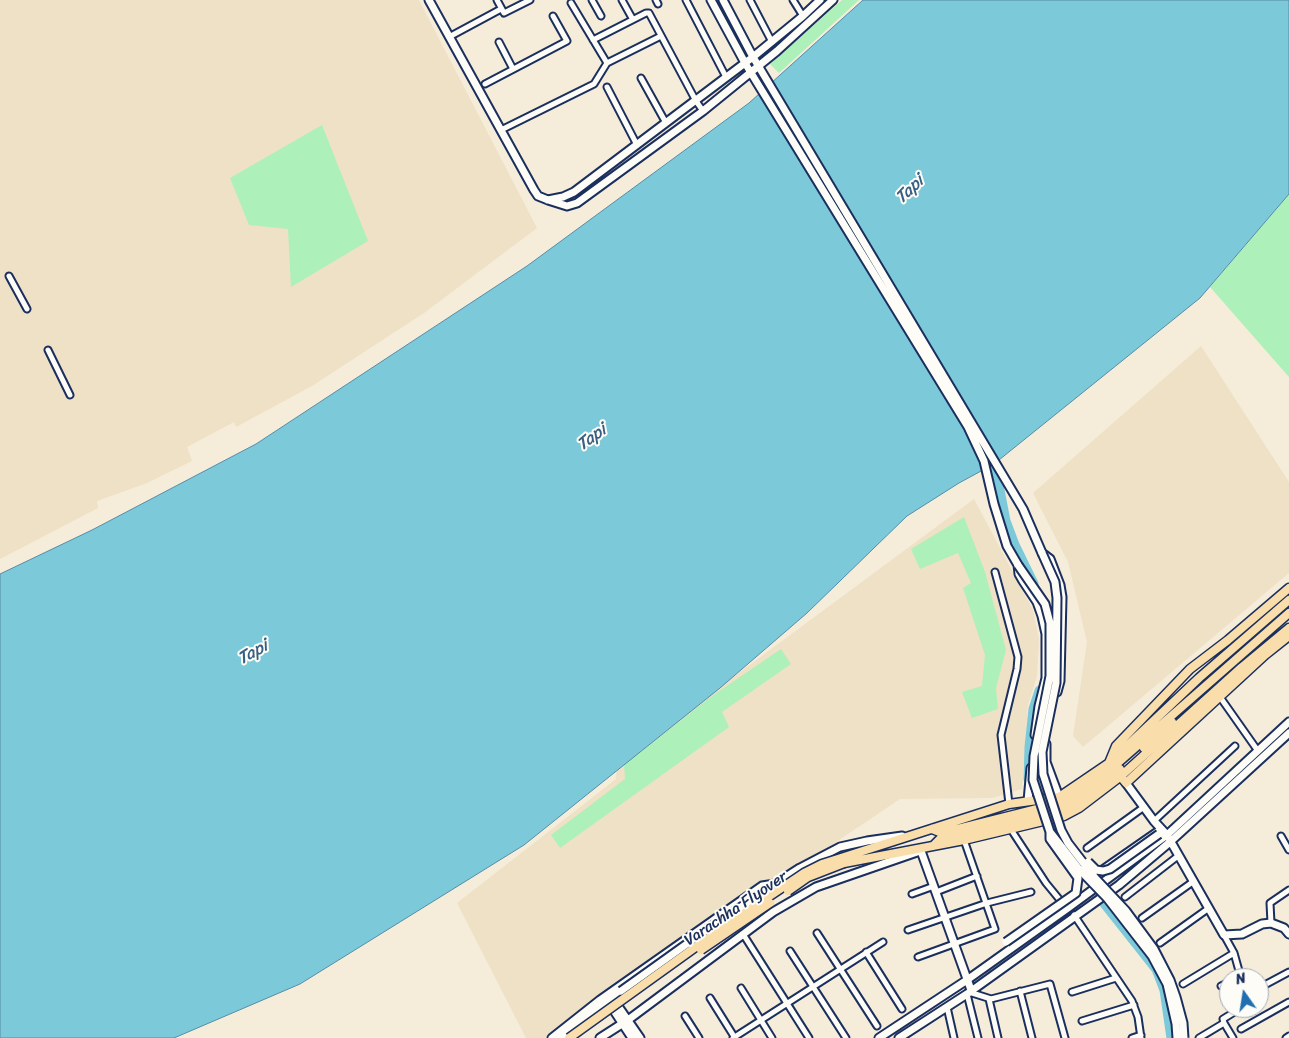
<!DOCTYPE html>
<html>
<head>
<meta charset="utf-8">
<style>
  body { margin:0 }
  #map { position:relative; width:1289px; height:1038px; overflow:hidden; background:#f5ecda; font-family:Sriracha,sans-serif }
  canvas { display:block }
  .north { position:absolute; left:1219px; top:968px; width:50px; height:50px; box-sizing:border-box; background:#fdfcf7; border:1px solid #a3aaba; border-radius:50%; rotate:347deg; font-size:14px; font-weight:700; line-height:20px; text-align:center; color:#1b2f5e }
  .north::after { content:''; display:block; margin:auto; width:18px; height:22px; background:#1f6fb2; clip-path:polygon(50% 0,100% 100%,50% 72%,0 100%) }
</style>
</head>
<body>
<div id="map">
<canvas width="1289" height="1038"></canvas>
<div class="north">N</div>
</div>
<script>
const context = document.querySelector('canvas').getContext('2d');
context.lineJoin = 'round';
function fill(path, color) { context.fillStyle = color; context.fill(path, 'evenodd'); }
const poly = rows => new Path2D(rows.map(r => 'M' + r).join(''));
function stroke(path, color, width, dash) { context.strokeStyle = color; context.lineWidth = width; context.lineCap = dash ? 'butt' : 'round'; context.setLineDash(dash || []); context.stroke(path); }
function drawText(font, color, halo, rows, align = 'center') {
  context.font = font + ' Sriracha,sans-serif'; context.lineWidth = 4; context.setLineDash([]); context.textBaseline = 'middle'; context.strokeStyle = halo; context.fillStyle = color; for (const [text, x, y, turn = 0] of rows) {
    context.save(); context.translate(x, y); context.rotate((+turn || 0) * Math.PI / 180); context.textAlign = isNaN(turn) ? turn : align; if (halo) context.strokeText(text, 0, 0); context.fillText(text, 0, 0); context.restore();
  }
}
const built = poly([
  [0,0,419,0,537,228,424,313,312,386,236,427,234,422,187,447,192,461,147,483,97,501,98,508,0,559],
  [1201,346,1289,482,1289,573,1083,747,1073,736,1087,642,1068,562,1033,493],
  [974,499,1033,610,1039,639,1037,676,1028,705,1022,789,993,798,900,799,545,1038,526,1038,457,903,616,779,617,763]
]);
const green = poly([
  [842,0,859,0,779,73,770,64],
  [322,125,368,241,291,287,288,229,249,225,230,178],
  [1289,194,1289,377,1210,287],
  [964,517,985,572,1006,650,996,688,998,709,972,718,962,692,982,686,985,655,963,588,971,583,958,553,920,569,911,549],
  [781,649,791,664,722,712,729,727,560,848,551,835,625,779,624,765,712,696]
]);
const water = poly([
  [863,0,1289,0,1289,194,1200,298,994,464,959,483,907,516,807,613,720,688,524,845,300,984,174,1038,0,1038,0,574,92,530,256,444,527,266,749,103,863,0]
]);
const river = poly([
  [994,464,1005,521,1014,545,1033,584],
  [1029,779,1030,747,1034,709,1040,691],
  [1104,902,1157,969,1165,990,1172,1038]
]);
const street = poly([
  [497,0,504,13,530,0],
  [592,0,601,16],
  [622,0,632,18],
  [656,0,658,4],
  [686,0,726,77],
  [750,0,772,42],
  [793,0,803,16],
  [571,3,607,63,661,36],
  [449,37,501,9],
  [593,40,646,13,649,13,696,101,703,111],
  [499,42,513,69],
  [641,78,666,123],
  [485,84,567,41,553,16],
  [607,87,637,145],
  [501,130,594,84,607,63],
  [9,276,27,309],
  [48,350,70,395],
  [995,572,1018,657,1017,669,1001,735,1009,804],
  [1220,697,1258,751],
  [1154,821,1235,746],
  [1010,828,1046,883,1064,905],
  [1281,836,1289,850],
  [1087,848,1144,807],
  [1101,870,1160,829],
  [936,892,977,876],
  [912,894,934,886],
  [1125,897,1178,856],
  [1074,915,1132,1001,1138,1017,1141,1038],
  [1142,918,1194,881],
  [1271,923,1270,903,1289,890],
  [908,930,987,903,1031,892],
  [817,933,877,1026],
  [743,934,809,1038],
  [1224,935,1234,953,1241,978],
  [1160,943,1209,908],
  [790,951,846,1038],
  [866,952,902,1009],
  [918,957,995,929,964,840],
  [1183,984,1234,953],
  [1221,986,1229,982],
  [741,988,772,1038],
  [1259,988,1289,972],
  [1020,991,1032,1038],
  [969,992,991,999,1050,984,1065,1038],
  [1072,992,1116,978],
  [967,994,978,1038],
  [710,998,735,1038],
  [989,999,998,1038],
  [947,1007,954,1038],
  [685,1016,699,1038],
  [1082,1021,1134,1005],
  [1241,1029,1289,1002],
  [733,1038,883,942],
  [1132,1038,1141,1035],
  [1199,1038,1224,1023],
  [1233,1038,1224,1023,1223,1019,1241,1008],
  [1286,1038,1289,1036]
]);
const secondary = poly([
  [429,0,534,190,538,196,548,200,567,206,577,203,703,111,777,51,833,0],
  [711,0,745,63,968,427,984,461,994,504,1007,546,1018,565,1019,574,1023,581,1037,602,1042,616,1046,634,1046,678,1039,706,1035,735],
  [723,0,753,57,1023,509,1042,553,1050,559,1060,585,1062,597,1060,681,1057,692],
  [548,200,563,197,574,192,753,57,803,16,820,0],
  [1046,744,1046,762,1059,797],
  [1126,783,1154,821,1167,835,1224,935,1242,934,1262,924,1271,923,1284,928,1289,934],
  [1028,801,1031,768],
  [921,851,971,990],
  [772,886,800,868,840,847,867,841,902,836],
  [613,999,640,1038],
  [609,1003,632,1038],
  [552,1038,600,1000,762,886,775,884],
  [560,1038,618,993],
  [600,1038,628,1020,773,912,816,887,920,851],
  [879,1038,967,980,1068,908,1167,835,1289,722],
  [899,1038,967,994,1119,885,1170,842,1289,733]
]);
const primary = poly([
  [1289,588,1228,640,1190,669,1116,746,1109,763,1126,783,1265,655,1289,636],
  [1144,748,1172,722],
  [932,829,942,833,1061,803,1113,767,1289,613],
  [934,845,941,838,1065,809,1120,769],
  [841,858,1009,804,1059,797,1109,763,1199,678,1289,600],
  [844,863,964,840,1064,816,1079,808,1121,776,1242,667,1289,628]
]);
const secondaryBridge = poly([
  [1042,553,1055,582,1057,598,1056,683,1042,752,1043,774,1061,830,1068,843,1095,878,1126,911,1154,949,1170,980,1176,997,1183,1023,1184,1038],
  [1018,565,1045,604,1050,623,1050,676,1034,756,1033,780,1050,832,1078,868,1107,898,1152,956,1167,984,1176,1024,1177,1038],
  [1088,862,1096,870,1103,871,1110,869,1159,834],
  [1006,942,1076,893,1078,878,1050,839,1050,832],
  [621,991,712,926,770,888]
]);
const primaryBridge = poly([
  [788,891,808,877,844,863],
  [701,950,770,903],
  [569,1038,722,928,804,873,822,864,841,858]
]);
const streetNames = [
  ["Varachha Flyover",736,909,-34]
];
const waterNames = [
  ["Tapi",910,190,-43],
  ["Tapi",592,438,-36],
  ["Tapi",253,653,-29]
];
fill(built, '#efe1c6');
fill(green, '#adf0ba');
fill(water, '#7ccad9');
stroke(water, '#558ca8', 1);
stroke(river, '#7ccad9', 11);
stroke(street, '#1b2f5e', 9);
stroke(secondary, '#1b2f5e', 11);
stroke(primary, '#1b2f5e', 11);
stroke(street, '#fdfcf7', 5);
stroke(secondary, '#fdfcf7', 7);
stroke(primary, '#f9deab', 8);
stroke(secondaryBridge, '#1b2f5e', 11, []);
stroke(primaryBridge, '#1b2f5e', 11, []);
stroke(secondaryBridge, '#fdfcf7', 7);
stroke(primaryBridge, '#f9deab', 8);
drawText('16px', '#1b2f5e', '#fdfcf7', streetNames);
drawText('italic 18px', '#385e83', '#fdfcf7', waterNames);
</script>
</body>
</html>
